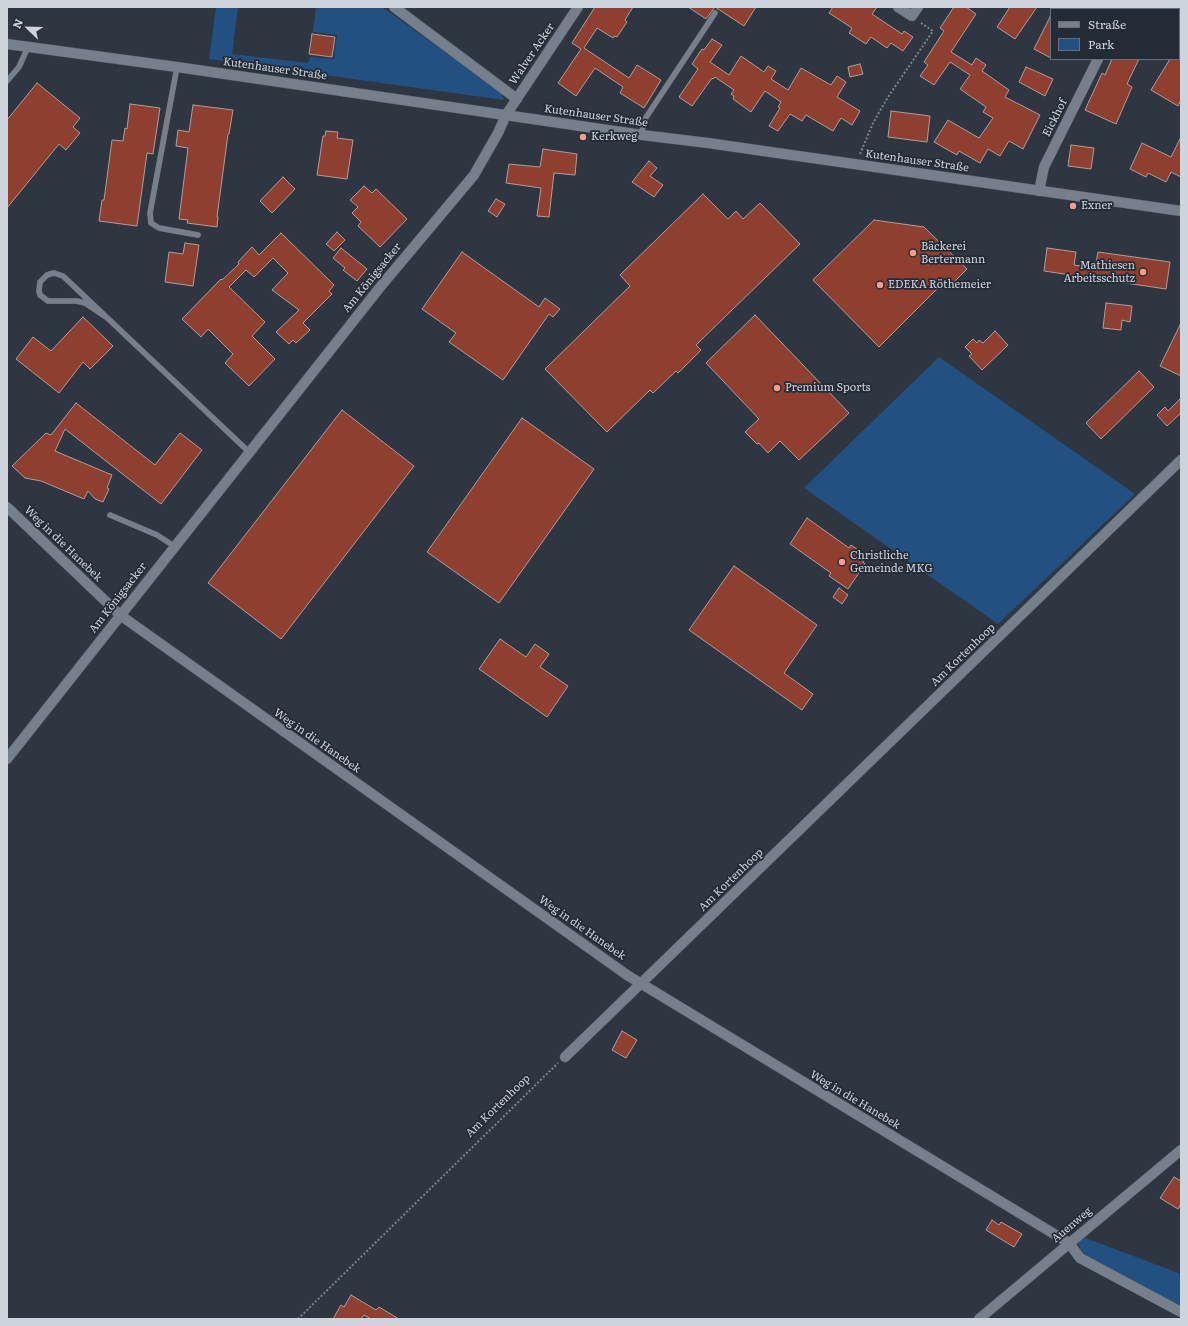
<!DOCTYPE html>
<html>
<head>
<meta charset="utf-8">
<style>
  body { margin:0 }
  #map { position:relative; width:1188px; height:1326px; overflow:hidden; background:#2d3641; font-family:Literata,serif }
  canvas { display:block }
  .frame { position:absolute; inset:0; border:8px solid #ced4db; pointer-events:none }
  .legend { position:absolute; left:1050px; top:8px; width:130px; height:52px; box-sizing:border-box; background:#232c36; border:1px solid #676f78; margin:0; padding:5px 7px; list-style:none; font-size:12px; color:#ced4db }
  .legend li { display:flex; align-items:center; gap:8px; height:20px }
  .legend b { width:20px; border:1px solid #676f78 }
  .north { position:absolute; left:8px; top:8px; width:40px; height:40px; -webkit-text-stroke:3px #232c36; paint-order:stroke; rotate:293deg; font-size:11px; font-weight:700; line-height:16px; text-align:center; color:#ced4db }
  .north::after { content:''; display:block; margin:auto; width:14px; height:18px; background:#ced4db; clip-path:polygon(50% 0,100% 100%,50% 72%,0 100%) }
</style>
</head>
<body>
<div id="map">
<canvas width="1188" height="1326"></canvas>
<div class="frame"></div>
<ul class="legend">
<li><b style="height:5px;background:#75808c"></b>Straße</li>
<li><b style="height:11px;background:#225181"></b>Park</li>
</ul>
<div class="north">N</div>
</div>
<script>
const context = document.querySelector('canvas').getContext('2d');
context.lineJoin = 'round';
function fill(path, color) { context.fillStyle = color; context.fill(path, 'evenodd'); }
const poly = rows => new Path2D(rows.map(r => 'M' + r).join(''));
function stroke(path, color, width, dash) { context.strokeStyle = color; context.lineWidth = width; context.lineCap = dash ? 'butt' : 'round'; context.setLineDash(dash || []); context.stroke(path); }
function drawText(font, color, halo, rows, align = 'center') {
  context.font = font + ' Literata,serif'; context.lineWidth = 3.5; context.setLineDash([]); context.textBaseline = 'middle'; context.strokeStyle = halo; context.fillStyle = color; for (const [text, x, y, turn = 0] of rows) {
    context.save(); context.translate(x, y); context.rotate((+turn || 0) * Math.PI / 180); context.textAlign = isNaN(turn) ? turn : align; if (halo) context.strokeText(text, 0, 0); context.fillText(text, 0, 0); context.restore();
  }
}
const green = poly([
  [216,7,238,7,232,54,308,63,310,57,334,59,337,35,313,32,316,7,382,7,500,91,504,100,209,59],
  [939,357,1135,494,998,624,804,488],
  [1083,1237,1181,1274,1181,1307,1083,1256,1078,1242]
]);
const building = poly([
  [595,7,633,7,625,20,627,22,617,37,614,36,613,38,597,28,584,48,629,78,637,65,661,80,644,108,620,93,623,87,595,68,576,96,558,83,581,49,572,43,595,7],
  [688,7,715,7,706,19,688,7],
  [715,7,756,7,744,26,715,7],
  [833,7,877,7,872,14,902,34,904,31,913,37,903,51,891,43,887,48,871,37,866,44,849,33,852,28,829,13,833,7],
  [954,7,966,7,976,14,951,52,972,65,976,58,986,65,982,71,1009,90,1005,97,1040,115,1023,149,1009,141,1000,156,988,149,980,163,959,151,957,155,934,142,948,120,979,138,993,118,983,112,986,107,960,89,970,75,950,62,934,85,920,76,928,65,924,62,944,31,940,28,954,7],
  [1010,7,1037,7,1015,39,997,27,1010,7],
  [1051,15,1051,58,1034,49,1051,15],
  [312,34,335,37,332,57,309,54,312,34],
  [712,39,722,45,710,62,729,75,741,56,764,72,768,66,776,71,771,79,788,90,801,68,831,85,837,76,846,82,837,97,860,111,852,125,841,118,833,131,806,115,802,121,790,114,778,131,769,126,780,108,778,107,781,102,765,91,751,112,733,99,734,96,731,94,734,90,715,77,713,79,712,78,692,106,679,97,698,69,692,64,702,49,704,50,712,39],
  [1112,59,1139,59,1127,84,1132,87,1116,124,1085,110,1102,73,1105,75,1112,59],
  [1170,59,1181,59,1181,100,1178,106,1151,90,1170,59],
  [860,64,863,74,850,77,848,67,860,64],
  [1026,67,1053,79,1045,96,1019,82,1026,67],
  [37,83,80,118,73,127,80,133,66,150,59,144,7,208,7,120,37,83],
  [130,104,160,108,153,154,147,153,137,226,99,221,102,200,104,200,112,140,123,141,125,128,127,129,130,104],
  [193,105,233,110,229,134,228,134,217,217,218,217,217,227,187,223,188,220,179,219,188,148,176,146,178,130,189,132,193,105],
  [891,111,930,116,927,142,888,137,891,111],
  [326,131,338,132,337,138,353,140,347,179,317,175,323,136,325,136,326,131],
  [1181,137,1181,177,1171,172,1166,182,1148,173,1146,177,1130,169,1142,143,1171,157,1181,137],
  [1071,145,1094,148,1091,169,1068,166,1071,145],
  [543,149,577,154,575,175,554,173,549,217,537,216,541,188,506,183,509,164,540,167,543,149],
  [649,161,657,168,650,176,663,185,654,197,632,182,649,161],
  [283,177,295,189,272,213,260,201,283,177],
  [364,186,372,193,376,189,407,219,380,247,358,226,361,222,352,213,358,207,350,200,364,186],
  [703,194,728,219,736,211,743,219,760,203,800,244,696,345,701,350,678,373,676,371,653,393,650,390,607,432,545,369,630,286,620,275,703,194],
  [496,199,505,204,497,217,488,211,496,199],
  [874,220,924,227,967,269,949,287,944,282,879,347,813,280,874,220],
  [337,232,345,240,334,251,326,244,337,232],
  [281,233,334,285,329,291,332,294,303,323,310,330,296,343,293,340,289,344,276,332,299,310,272,290,288,273,273,258,254,277,246,270,229,287,265,322,252,336,275,359,249,386,225,363,233,354,208,329,201,337,182,319,221,279,222,280,239,264,238,262,252,247,259,255,281,233],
  [185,243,199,245,193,286,165,282,169,252,183,254,185,243],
  [341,248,367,269,357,281,343,270,345,268,333,258,341,248],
  [1047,248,1076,252,1074,265,1095,268,1098,252,1170,262,1166,289,1044,271,1047,248],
  [462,252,539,307,545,298,560,309,553,317,549,314,503,380,449,342,456,333,422,309,462,252],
  [1106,303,1132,306,1130,322,1122,320,1121,330,1103,328,1106,303],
  [755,315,849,413,799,460,780,441,768,453,759,443,757,444,745,432,759,419,706,363,755,315],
  [83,317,113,346,90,369,83,362,59,393,16,359,33,337,51,351,83,317],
  [1181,323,1181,376,1160,366,1181,323],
  [995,331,1008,345,982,370,969,356,972,354,965,347,973,339,977,343,979,340,983,343,995,331],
  [1139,371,1154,387,1101,439,1086,423,1139,371],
  [1181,398,1181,413,1167,426,1157,415,1165,407,1168,411,1181,398],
  [76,403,155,465,180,433,202,450,161,504,65,429,55,451,112,475,107,488,109,489,103,502,95,499,88,491,84,499,41,481,25,478,12,466,46,433,51,435,76,403],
  [342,410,414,466,281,639,208,583,342,410],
  [522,418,594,469,499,603,427,552,522,418],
  [807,518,849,548,851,545,867,556,863,562,865,564,848,589,829,576,831,573,790,544,807,518],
  [734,566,817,625,784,673,813,694,802,710,689,630,734,566],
  [839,588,848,595,842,604,833,597,839,588],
  [500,639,526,657,535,644,549,654,540,667,568,686,547,717,479,669,500,639],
  [622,1031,637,1040,626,1058,612,1050,622,1031],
  [1174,1177,1181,1181,1181,1204,1178,1209,1160,1198,1174,1177],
  [992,1220,999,1225,1001,1222,1022,1234,1014,1247,986,1230,992,1220],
  [351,1295,376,1310,379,1307,399,1319,371,1319,364,1315,361,1319,333,1319,341,1305,344,1307,351,1295]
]);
const path = poly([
  [860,154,873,123,888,97,933,31,921,23],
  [298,1319,558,1063]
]);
const lane = poly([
  [177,67,150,213,151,223,159,228,198,235],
  [7,81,19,67,28,47],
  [642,135,643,122,715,13],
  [106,317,85,303,77,301,48,301,40,295,39,291,40,282,47,275,54,273,63,276,249,452],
  [110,515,157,535,174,546]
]);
const street = poly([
  [394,7,517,99],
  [898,7,912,16,918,7],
  [1124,9,1125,7],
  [1039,191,1044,167,1098,59],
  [7,507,120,615,627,975,1069,1243,1080,1258,1181,1312],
  [7,759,381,286,474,175,498,133,506,115,578,7],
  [565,1057,1181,460],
  [979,1319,1181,1150]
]);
const secondary = poly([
  [7,44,177,67,642,135,708,143,1181,211]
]);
const markers = [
  [583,137,4,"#f49d8b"],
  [1073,206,4,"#f49d8b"],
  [913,253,4,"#f49d8b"],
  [1143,272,4,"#f49d8b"],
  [880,285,4,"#f49d8b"],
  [777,388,4,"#f49d8b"],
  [842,562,4,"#f49d8b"]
];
const streetNames = [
  ["Walver Acker",532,54,-56],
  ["Kutenhauser Straße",275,69,8],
  ["Kutenhauser Straße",596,116,8],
  ["Eickhof",1055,118,-63],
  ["Kutenhauser Straße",917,161,8],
  ["Am Königsacker",372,278,-51],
  ["Weg in die Hanebek",63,544,44],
  ["Am Königsacker",118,598,-52],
  ["Am Kortenhoop",963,655,-44],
  ["Weg in die Hanebek",317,741,35],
  ["Am Kortenhoop",731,880,-44],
  ["Weg in die Hanebek",582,928,35],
  ["Weg in die Hanebek",855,1100,31],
  ["Am Kortenhoop",498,1106,-44],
  ["Auenweg",1072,1225,-40]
];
const poiNames = [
  ["Kerkweg",591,137],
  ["Exner",1081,206],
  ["Bäckerei",921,247],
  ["Bertermann",921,260],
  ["Mathiesen",1135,266,"right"],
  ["Arbeitsschutz",1135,279,"right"],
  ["EDEKA Röthemeier",888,285],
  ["Premium Sports",785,388],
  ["Christliche",850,556],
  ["Gemeinde MKG",850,569]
];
fill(green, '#225181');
fill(building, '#8e3f2f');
stroke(building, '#b19e9a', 1);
stroke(lane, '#4c545d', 6);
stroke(street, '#4c545d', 11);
stroke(secondary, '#4c545d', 11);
stroke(path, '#7b838c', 2, [2, 2]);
stroke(lane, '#75808c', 5.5);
stroke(street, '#75808c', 10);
stroke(secondary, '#75808c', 10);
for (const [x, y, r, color] of markers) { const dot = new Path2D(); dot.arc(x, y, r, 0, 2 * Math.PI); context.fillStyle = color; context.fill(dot); stroke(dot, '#232c36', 1.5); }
drawText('11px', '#ced4db', '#232c36', streetNames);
drawText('11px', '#ced4db', '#232c36', poiNames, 'left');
</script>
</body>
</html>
